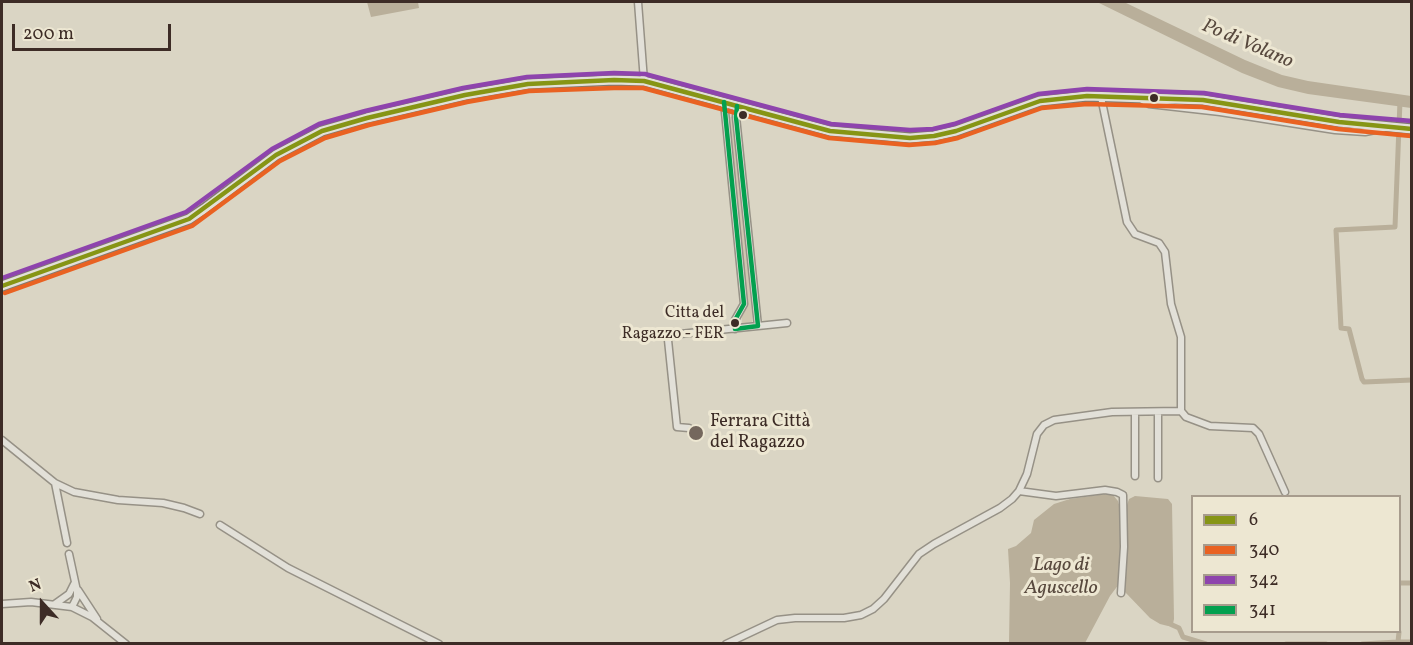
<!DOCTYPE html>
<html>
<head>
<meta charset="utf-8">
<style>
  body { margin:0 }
  #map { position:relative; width:1413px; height:645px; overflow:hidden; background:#dad5c4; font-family:Vollkorn,serif }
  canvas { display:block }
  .frame { position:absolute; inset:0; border:3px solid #3d2c26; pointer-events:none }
  .legend { position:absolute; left:1191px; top:495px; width:210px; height:138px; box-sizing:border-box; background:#ede7d2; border:2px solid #a79c8d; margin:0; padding:8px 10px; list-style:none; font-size:18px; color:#3d2c26 }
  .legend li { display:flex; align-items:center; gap:12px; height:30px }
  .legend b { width:30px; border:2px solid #a79c8d }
  .north { position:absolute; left:12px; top:573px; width:60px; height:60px; -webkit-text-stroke:4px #ede7d2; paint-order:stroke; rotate:339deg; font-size:16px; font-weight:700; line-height:24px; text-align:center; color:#3d2c26 }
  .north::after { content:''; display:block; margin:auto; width:21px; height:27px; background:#3d2c26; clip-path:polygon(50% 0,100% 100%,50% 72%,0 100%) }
  .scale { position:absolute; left:12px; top:24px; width:159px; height:27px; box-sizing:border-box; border:3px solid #3d2c26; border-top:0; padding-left:8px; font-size:18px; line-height:21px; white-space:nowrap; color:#3d2c26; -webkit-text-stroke:4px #ede7d2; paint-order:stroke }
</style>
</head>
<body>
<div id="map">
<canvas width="1413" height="645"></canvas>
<div class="frame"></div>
<ul class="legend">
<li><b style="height:8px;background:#869515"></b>6</li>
<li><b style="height:8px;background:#e96222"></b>340</li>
<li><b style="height:8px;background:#8e44ad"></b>342</li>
<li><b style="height:8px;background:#03a04f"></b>341</li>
</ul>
<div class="north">N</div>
<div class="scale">200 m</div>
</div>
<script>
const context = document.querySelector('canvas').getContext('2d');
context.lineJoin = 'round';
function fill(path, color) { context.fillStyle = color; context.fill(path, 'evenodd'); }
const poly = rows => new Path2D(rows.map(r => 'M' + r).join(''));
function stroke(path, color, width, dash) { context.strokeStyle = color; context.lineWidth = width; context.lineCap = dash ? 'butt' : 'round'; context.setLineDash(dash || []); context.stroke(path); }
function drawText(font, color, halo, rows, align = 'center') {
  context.font = font + ' Vollkorn,serif'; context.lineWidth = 6; context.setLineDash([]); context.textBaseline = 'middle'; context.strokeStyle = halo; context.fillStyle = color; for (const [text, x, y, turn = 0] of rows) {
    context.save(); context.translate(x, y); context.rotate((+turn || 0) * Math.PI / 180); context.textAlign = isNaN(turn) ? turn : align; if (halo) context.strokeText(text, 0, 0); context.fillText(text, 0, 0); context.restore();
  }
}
const green = poly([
  [728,117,732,117,752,312,752,322,742,324,742,314,746,306]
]);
const water = poly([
  [367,2,418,2,419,8,371,17],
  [1097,2,1124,2,1245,60,1282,75,1308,81,1411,96,1411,108,1308,94,1278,87,1242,73],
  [1105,494,1113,495,1118,501,1122,515,1119,584,1110,596,1085,643,1009,643,1010,583,1008,549,1016,546,1031,533,1034,520,1054,504,1070,499],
  [1135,496,1168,499,1172,504,1174,619,1173,624,1168,626,1160,624,1150,618,1125,592,1127,505,1129,499]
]);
const canal = poly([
  [1400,101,1395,227,1336,230,1341,328,1349,329,1362,379,1364,382,1412,380],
  [1400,583,1412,583],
  [1170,624,1179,628,1183,637,1206,644],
  [1399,632,1398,642,1412,642],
  [1286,644,1326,644],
  [1362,644,1398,642]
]);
const street = poly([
  [638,2,644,81],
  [1101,97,1127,222,1135,234,1159,243,1165,252,1171,304,1181,337,1181,411],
  [1139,98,1149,104,1220,112,1335,130,1365,132,1385,128],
  [724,102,744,304,735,320,735,329],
  [737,106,736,117,758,326],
  [1135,412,1135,476],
  [1158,412,1158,478],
  [689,428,677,427,668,340,670,335,787,323],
  [2,440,55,483,74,492,118,500,163,503,184,508,200,514],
  [55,483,67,543],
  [1019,491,1056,496,1105,490,1117,492,1123,495,1124,547,1121,593],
  [220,525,288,568,439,644],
  [69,554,77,591,77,597,72,607],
  [78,590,97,619],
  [2,604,31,602,72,607,92,617,126,644],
  [55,604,69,594,74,584],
  [726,644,777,620,795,618,844,618,861,615,873,609,884,599,919,554,934,544,1000,508,1012,499,1019,491,1027,474,1037,434,1044,425,1054,420,1112,412,1181,411,1186,417,1210,426,1253,428,1259,434,1285,492]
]);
const secondary = poly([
  [2,286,189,219,204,209,276,155,322,131,367,118,465,95,528,84,614,80,644,81,830,131,910,138,934,136,956,131,1040,101,1087,96,1203,100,1339,122,1412,129]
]);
const bus1 = poly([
  [2,286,189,219,276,155,322,131,367,118,465,95,528,84,614,80,644,81,830,131,910,138,934,136,956,131,1040,101,1087,96,1203,100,1339,122,1412,129]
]);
const bus2 = poly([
  [5,293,192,226,280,161,325,138,369,125,467,102,529,91,614,88,643,88,829,138,909,145,935,143,958,138,1042,108,1087,104,1202,107,1338,129,1411,136]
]);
const bus3 = poly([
  [2,278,186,212,272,149,319,124,365,111,463,88,527,77,614,73,645,74,831,124,910,130,933,129,954,124,1038,94,1087,89,1204,93,1340,115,1412,121]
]);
const bus4 = poly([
  [724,102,744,304,735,320,735,329,758,326,736,117,737,106]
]);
const markers = [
  [1154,98,5,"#3d2c26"],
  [743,115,5,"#3d2c26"],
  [735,323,5,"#3d2c26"],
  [696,433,8,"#74675d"]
];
const busNames = [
  ["Citta del",724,314],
  ["Ragazzo - FER",724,335]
];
const poiNames = [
  ["Ferrara Città",710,423],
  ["del Ragazzo",710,444]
];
const waterNames = [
  ["Po di Volano",1247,45,23],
  ["Lago di",1061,566],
  ["Aguscello",1061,589]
];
fill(green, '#d0c7b1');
fill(water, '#b9af9a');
stroke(canal, '#b9af9a', 5);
stroke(street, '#969186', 9);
stroke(secondary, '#807a71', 12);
stroke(street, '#e2e0d8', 6);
stroke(secondary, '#e2e0d8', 9);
stroke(bus1, '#869515', 4.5);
stroke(bus2, '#e96222', 4.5);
stroke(bus3, '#8e44ad', 4.5);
stroke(bus4, '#03a04f', 4.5);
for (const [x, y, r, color] of markers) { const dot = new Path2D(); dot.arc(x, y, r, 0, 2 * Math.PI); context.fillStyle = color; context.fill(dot); stroke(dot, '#ede7d2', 2); }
drawText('16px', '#3d2c26', '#ede7d2', busNames, 'right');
drawText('18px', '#3d2c26', '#ede7d2', poiNames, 'left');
drawText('italic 20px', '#58493e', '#ede7d2', waterNames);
</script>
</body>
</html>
